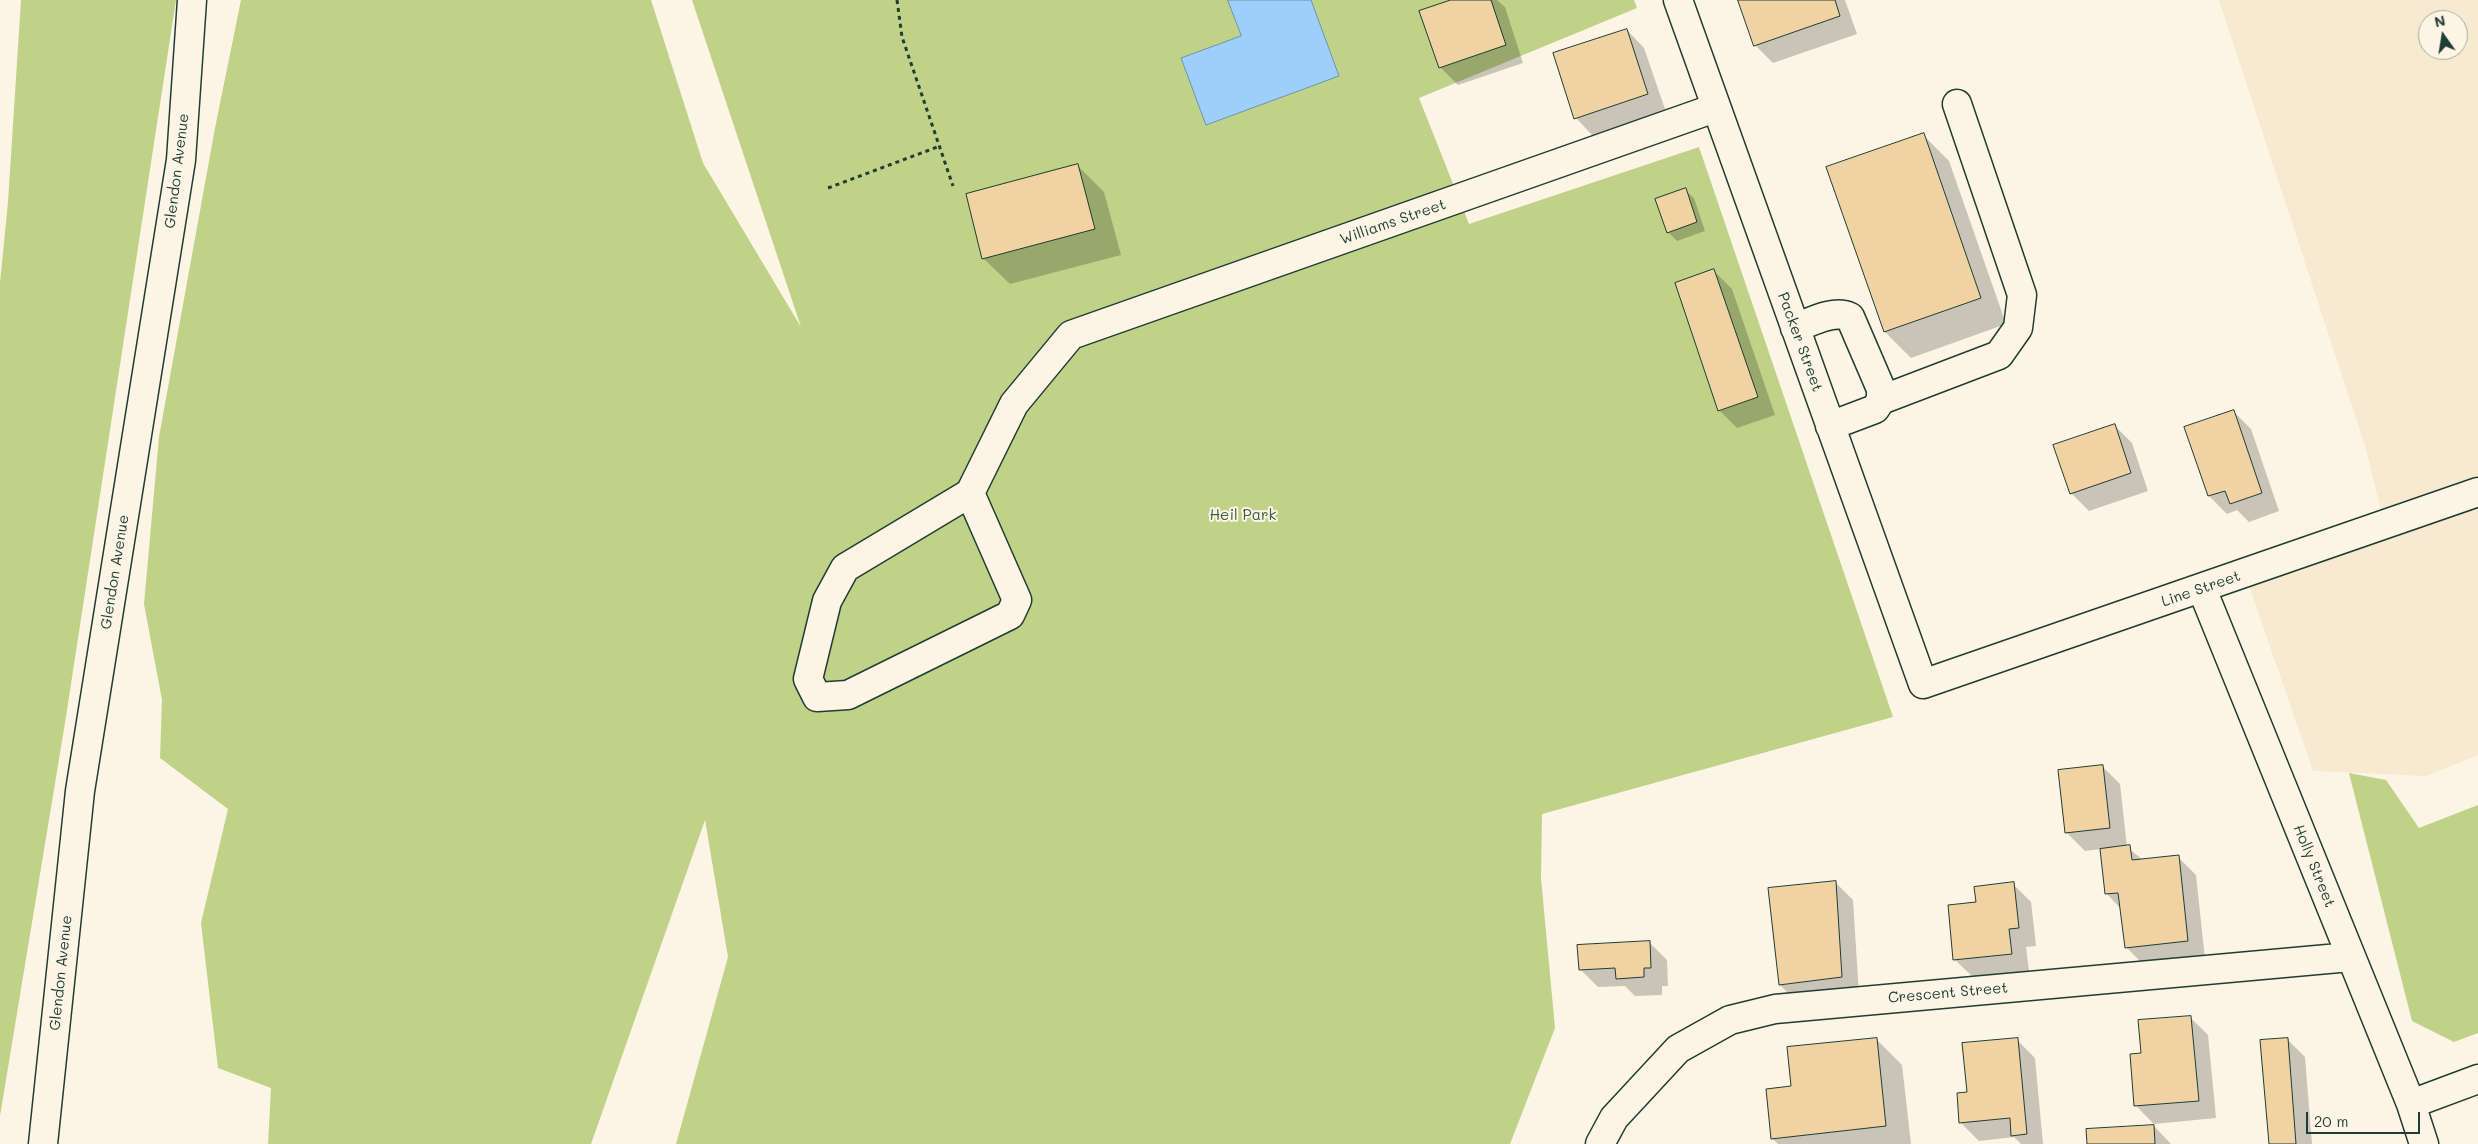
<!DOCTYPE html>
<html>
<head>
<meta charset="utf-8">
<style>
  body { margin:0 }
  #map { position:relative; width:2478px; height:1144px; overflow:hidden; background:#fcf5e5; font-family:Mali,sans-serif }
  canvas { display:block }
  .north { position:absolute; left:2418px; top:10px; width:50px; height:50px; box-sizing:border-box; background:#fcf5e5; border:1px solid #a4ab9e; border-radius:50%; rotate:347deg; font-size:14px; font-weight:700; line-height:20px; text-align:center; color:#1f3d34 }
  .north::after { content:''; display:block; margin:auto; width:18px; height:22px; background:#1f3d34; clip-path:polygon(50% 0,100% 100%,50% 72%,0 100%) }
  .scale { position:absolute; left:2306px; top:1112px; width:114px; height:22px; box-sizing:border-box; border:2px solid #1f3d34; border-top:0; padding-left:6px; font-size:15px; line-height:18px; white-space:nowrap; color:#1f3d34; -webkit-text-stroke:4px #fcf5e5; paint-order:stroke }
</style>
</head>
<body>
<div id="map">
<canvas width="2478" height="1144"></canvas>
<div class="north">N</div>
<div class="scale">20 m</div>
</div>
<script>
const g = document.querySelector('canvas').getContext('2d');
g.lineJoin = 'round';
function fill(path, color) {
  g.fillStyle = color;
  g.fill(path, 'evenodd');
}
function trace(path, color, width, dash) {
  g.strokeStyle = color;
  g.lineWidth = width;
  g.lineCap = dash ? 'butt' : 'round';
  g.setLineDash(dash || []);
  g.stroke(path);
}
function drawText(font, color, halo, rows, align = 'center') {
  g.font = font + ' Mali,sans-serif';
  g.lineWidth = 4;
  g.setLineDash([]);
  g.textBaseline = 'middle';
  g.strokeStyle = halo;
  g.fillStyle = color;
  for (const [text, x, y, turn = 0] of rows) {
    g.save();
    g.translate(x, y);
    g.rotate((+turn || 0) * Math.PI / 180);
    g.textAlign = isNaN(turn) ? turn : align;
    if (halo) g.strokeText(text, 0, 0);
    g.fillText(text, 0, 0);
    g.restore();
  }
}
fill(new Path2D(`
  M2219,0H2478V755L2427,776L2313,771L2249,586L2388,539L2366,449ZM2428,20H2458V50H2428Z`), '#f8ead1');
fill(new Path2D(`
  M21,0H176L65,723L0,1116V283L8,202Z
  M241,0H651L703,163L801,327L692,0H1634L1637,8L1419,98L1469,224L1699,147L1893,717L1542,814L1541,878L1555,1028L1510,1144H676L728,957L705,820L591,1144H268L271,1088L218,1068L201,923L228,809L160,758L162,700L144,604L159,437L215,128Z
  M2349,773L2386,780L2419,828L2478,805V1033L2454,1042L2412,1021Z`), '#bfd288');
const water = new Path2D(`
  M1228,0H1311L1339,76L1206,125L1181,58L1241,36Z`);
fill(water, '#9ecffb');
trace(water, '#6b95ab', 1);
fill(new Path2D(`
  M1450,0H1497L1505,7L1523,63L1458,85L1440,67Z
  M1739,0H1845L1857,34L1773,63L1755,45Z
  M1627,30L1644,48L1666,112L1593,136L1576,118Z
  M1923,135L1949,161L2006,324L1911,358L1885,332L1828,168Z
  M1078,166L1104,192L1121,255L1010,284L983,258Z
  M1685,190L1694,198L1705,231L1677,241L1668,232Z
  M1714,271L1732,289L1775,415L1737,428L1719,410Z
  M2233,411L2251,429L2279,511L2249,522L2237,510L2227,514L2209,496L2186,427Z
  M2114,425L2132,443L2148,491L2089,511L2071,493Z
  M2102,766L2120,784L2127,847L2143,860L2178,857L2196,875L2205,959L2144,965L2126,947L2121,909L2107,894L2101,849L2085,851L2067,833Z
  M1835,882L1853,900L1859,995L1798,1003L1780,985Z
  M2013,884L2031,902L2036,946L2026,947L2029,971L1973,977L1955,960Z
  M1649,942L1667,960L1668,986H1662V995L1635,996L1625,986L1598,987L1580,969Z
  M2190,1017L2208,1035L2216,1118L2154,1124L2136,1106L2142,1054Z
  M1876,1039L1902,1065L1911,1144H1778L1772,1138L1792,1087Z
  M2287,1039L2305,1057L2312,1144H2270Z
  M2017,1040L2035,1058L2043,1144H2021L2014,1137L1979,1141L1961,1123L1968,1093Z
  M2154,1126L2171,1144H2088Z`), '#0003');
const building = new Path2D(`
  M1451,0H1491L1506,45L1439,68L1419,11Z
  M1738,0H1835L1840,16L1754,46Z
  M1627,29L1648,94L1574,119L1553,53Z
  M1924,133L1981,298L1884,332L1826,167Z
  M1078,164L1095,229L982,259L966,194Z
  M1686,188L1697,222L1667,233L1655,199Z
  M1714,269L1758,397L1718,411L1675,283Z
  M2234,410L2262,493L2230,504L2225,491L2208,496L2184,427Z
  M2115,424L2131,473L2070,494L2053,445Z
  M2103,765L2110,828L2065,833L2058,770Z
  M2130,845L2132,860L2179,855L2188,941L2125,948L2118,893L2105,894L2100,849Z
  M1836,881L1842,977L1779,985L1768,888Z
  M2014,882L2019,928L2009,929L2012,954L1953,960L1948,905L1976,902L1974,887Z
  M1650,941L1651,968H1644V977L1616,979L1615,968L1579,970L1577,945Z
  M2191,1016L2199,1101L2134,1106L2130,1054L2141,1053L2138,1020Z
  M1877,1038L1886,1126L1771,1139L1766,1089L1791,1086L1787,1047Z
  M2018,1038L2027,1134L2011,1136L2010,1118L1959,1123L1957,1093L1967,1092L1962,1043Z
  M2288,1038L2296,1144H2269L2260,1040Z
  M2154,1125L2155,1144H2087L2086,1129Z`);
fill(building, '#f0d2a3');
trace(building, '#1f3d34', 1);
const minor = new Path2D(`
  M1678,0L1923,684L2478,492
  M1795,328C1811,322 1834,309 1850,317L1881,389V400L1875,409L1830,426
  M1881,400L1999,355L2018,328L2022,295L1957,104
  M970,493L1017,600L1010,615L848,695L817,697L808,679L827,601L845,568L970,493L1014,404L1071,335L1715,108
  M2202,589L2411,1104L2424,1144
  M2411,1104L2478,1079
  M43,1144L80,791L181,160L192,0
  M1600,1144L1614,1118L1678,1049L1730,1020L1775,1009L2350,957`);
trace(minor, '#1f3d34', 31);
trace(new Path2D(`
  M897,0L902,37L953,186
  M828,188L940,146`), '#1f3d34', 3, [4, 4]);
trace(minor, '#fcf5e5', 28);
drawText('15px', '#1f3d34', '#fcf5e5', [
  ["Glendon Avenue",177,171,-83],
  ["Williams Street",1393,222,-19],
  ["Packer Street",1800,342,70],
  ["Glendon Avenue",115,572,-81],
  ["Line Street",2201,589,-19],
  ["Holly Street",2314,866,68],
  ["Glendon Avenue",61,973,-84],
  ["Crescent Street",1948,993,-5]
]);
drawText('15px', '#3f5b45', '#fcf5e5', [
  ["Heil Park",1243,515]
]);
</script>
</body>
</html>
